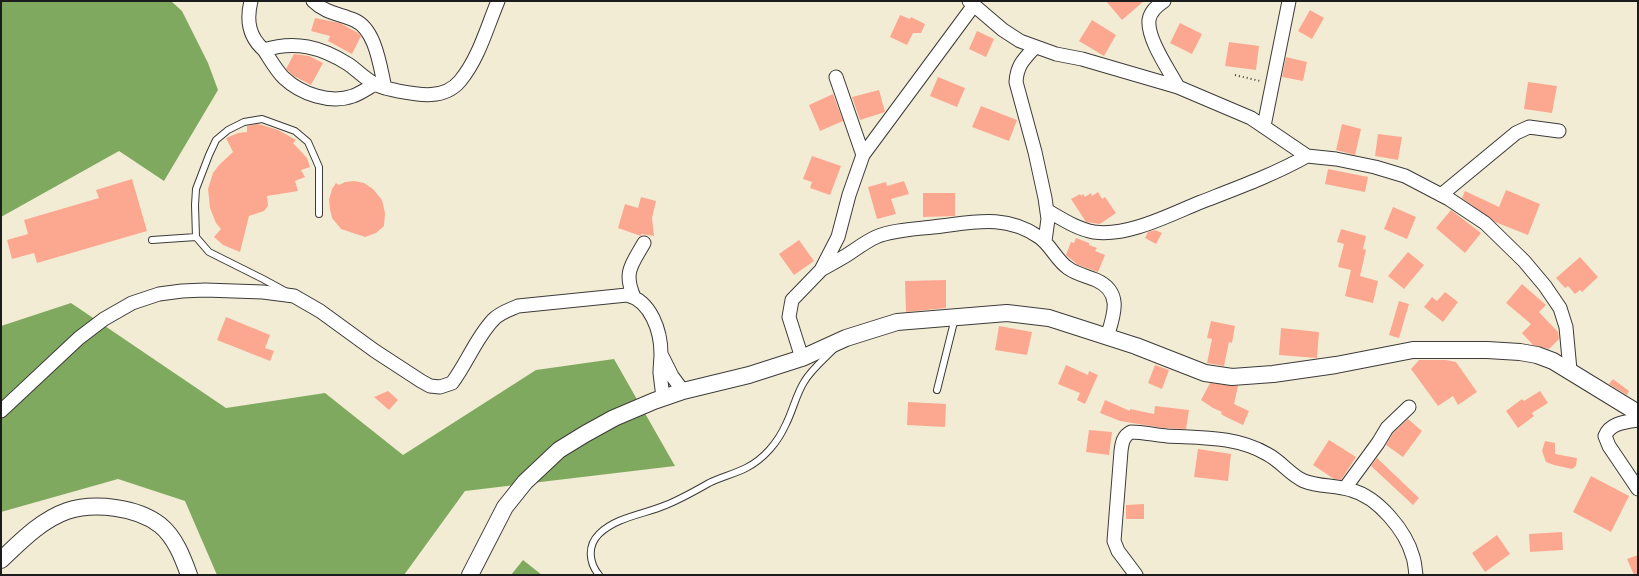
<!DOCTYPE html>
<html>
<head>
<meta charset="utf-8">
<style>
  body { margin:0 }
  #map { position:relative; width:1639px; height:576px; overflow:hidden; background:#f3ecd5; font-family:Delius,sans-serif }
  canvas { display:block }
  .frame { position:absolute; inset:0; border:2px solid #1c1c1c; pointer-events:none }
</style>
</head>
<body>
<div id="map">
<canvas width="1639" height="576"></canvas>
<div class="frame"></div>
</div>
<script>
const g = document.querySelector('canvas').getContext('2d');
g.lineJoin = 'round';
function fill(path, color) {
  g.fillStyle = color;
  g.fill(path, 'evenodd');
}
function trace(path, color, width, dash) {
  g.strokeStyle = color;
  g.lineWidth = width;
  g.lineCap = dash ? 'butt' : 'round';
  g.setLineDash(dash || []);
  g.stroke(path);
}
fill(new Path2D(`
  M1,1H171L182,11L208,63L218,90L164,181L119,151L1,217Z
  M71,303L226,408L325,393L403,455L536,370L614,359L675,466L465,491L404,575H217L185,501L118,479L1,512V326Z
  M523,560L542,575H511Z`), '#80a960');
fill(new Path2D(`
  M1106,1H1144L1122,20Z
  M1310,10L1324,18L1312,39L1298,31Z
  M900,15L910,19L911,17L925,24L921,33H913L907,45L890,37Z
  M315,18L340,23L358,33L361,36L352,54L328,41L330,36L311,31Z
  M1092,20L1116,35L1104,56L1079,41Z
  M1180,23L1202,34L1192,54L1170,43Z
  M977,31L994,39L986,57L969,49Z
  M1229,42L1259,46L1256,70L1225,66Z
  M294,54L309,56L323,63L311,85L294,76L286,69Z
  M1286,57L1307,62L1303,81L1282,77Z
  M938,77L965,88L957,107L930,96Z
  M1528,82L1557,86L1552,113L1524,109Z
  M879,90L885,112L860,120L852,97Z
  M833,94L843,121L820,131L809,105Z
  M981,106L1017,120L1009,141L972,127Z
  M257,124L262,125L278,130L296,140L293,143L307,158L310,167L301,170L305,177L295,181L298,191L267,196L268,206L264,211L249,216L240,252L223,245L214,237L221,229L216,223L210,208L208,189L213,173L219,165L233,152L226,138L238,133L247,132V126Z
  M1342,124L1361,129L1355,155L1336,150Z
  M1378,134L1402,137L1398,160L1375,156Z
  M812,156L841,166L830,195L810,188L812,182L803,179Z
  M1328,169L1368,177L1365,192L1325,184Z
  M132,179L147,231L37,263L34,253L12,259L7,240L28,234L24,220L99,198L96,190Z
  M354,181L364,183L373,189L382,200L385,213L384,226L376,233L365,237L341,229L332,218L330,209L329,200L332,189L336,183L339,185L345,182Z
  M904,181L909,194L891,199L896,214L877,219L868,187L886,182L887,186Z
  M1506,190L1540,204L1528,235L1495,222L1462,198L1465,191L1499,207Z
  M1098,192L1102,199L1105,197L1116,213L1100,224L1086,222L1071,199L1080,194L1081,196L1083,194L1085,197L1091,193L1092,196Z
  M923,193H955V216L923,217Z
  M641,197L656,201L652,218L654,236L641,234V236L618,228L625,204L638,208Z
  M1393,207L1416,217L1407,239L1384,229Z
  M1451,210L1481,233L1465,253L1436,228Z
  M1341,229L1366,236L1363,249L1366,250L1360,276L1378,281L1373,303L1345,296L1351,270L1338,267L1344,244L1337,242Z
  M1155,230L1162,233L1156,244L1145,238L1148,232Z
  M1076,238L1089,243V245L1097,248L1095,251L1105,255L1098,272L1078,265L1066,255L1071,242L1074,243Z
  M799,240L814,261L794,275L779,254Z
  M1408,252L1424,265L1404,289L1388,276Z
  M1580,257L1598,277L1582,292L1580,290L1575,294L1568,286L1565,288L1556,278Z
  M946,280V308L906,312L905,281Z
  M1522,284L1546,305L1539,312L1558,332L1559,339L1549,349L1533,345L1522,333L1531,324L1506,303Z
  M1445,292L1458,302L1443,322L1424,307L1432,297L1437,301Z
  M1399,301L1409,304L1399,338L1389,335Z
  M226,317L270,335L265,348L274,351L270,361L217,340Z
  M1211,321L1235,326L1232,343L1229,342L1224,366L1207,363L1212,339L1207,338Z
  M999,326L1032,332L1027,355L995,350Z
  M1281,328L1319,332L1317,358L1279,355Z
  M1419,360H1446L1456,362L1477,392L1458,405L1453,396L1438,406L1411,369Z
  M1066,365L1088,375L1089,371L1098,375L1085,404L1077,400L1080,393L1058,384Z
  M1155,365L1169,370L1162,389L1148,383Z
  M1613,379L1629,391L1627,395L1609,384Z
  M1210,383L1238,386L1234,404L1249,411L1243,425L1226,417L1221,414L1222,412L1213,408L1201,400Z
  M388,391L398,400L389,410L374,397Z
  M1540,391L1548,403L1532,413L1534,416L1518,428L1506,411L1522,399L1524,401Z
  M1105,400L1130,411V409L1154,414L1155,406L1189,410L1186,429L1163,428L1120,421L1100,413Z
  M908,402L946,404L945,427L907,425Z
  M1408,419L1422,431L1403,457L1386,445L1393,433Z
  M1089,430L1112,432L1109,455L1086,452Z
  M1329,440L1356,457L1341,480L1334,479L1313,465Z
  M1545,441L1555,443V454L1577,458L1576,466L1572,469L1554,465L1546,462L1542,451Z
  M1198,449L1231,454L1228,481L1194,477Z
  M1377,458L1419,498L1413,505L1371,466Z
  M1591,476L1629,496L1611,532L1573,512Z
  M1144,504V519H1126V505Z
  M1562,532L1563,550L1530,552L1529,534Z
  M1497,535L1510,554L1485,572L1472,553Z
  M1638,555V575H1634L1627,559Z`), '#fca890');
const service = new Path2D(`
  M152,240L196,237
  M285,291L263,279L209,252L196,237L195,205L196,189L209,155L216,140L228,130L244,122L262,119L295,131L308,142L319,167V214
  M937,390L955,318
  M599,575C589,563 587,546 599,534C616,517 645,514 666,505C681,499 695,491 709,483C721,477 734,474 746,468C764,459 778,442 786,424C793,410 796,395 804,382C811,370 823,360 833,350`);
const minor = new Path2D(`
  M251,1C246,21 249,37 264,50C295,40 321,47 348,64C357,70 365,79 375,84C382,88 390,89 398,91C419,95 444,100 460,81C479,58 487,27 498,1
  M313,1C325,13 340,14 354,20C376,29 380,67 385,88
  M969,1L1003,30L1020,41L1056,54L1082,59L1178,87L1251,118L1307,156L1336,159L1375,167L1405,176L1449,199L1485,223L1524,261L1545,286L1560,308L1566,327L1570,370
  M1164,1C1158,5 1150,12 1149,20C1147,39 1169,70 1178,87
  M1035,47C1024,59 1017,65 1016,82L1035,152L1045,198L1048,219L1045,241
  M264,50C270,59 276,70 284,78C301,94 330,104 353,96C361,93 368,88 375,84
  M836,77L863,155
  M1264,126L1289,1
  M1441,195L1516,133L1529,127L1559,131
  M1048,211C1062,219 1077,229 1094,232C1128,237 1171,214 1201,202C1237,188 1273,175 1307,156
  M821,270C831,264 841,259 850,253C859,247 867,241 876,237C892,230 916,229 933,227C971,223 1004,213 1039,237C1051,245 1056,260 1068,268C1076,274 1087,276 1096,280C1123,292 1114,315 1107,337
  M634,297C623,272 632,264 644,243
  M662,356L672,376L683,391
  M802,358L789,317L792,300L821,270L838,237L849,195L863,155L974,5
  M1,411L79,338L104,319L132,303L159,294L182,291L205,290L263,292L294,296L320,311L375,351L421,381L430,386L440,387L452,383C467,363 476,338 493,320C499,313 509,310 518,306L627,295C651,301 661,331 661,354C661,360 660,366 660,373C661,381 662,389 663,398
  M1638,420C1625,422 1610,423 1605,436L1609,446L1638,489
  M1345,488L1378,443L1387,428L1409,407
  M1136,575L1118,551L1114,541L1121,451C1122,443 1123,436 1131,432C1143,432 1155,435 1167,436C1201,438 1236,436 1267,454C1281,461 1290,475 1304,481C1319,487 1336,485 1351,490C1378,497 1406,531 1413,557C1415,563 1415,569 1416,575`);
const tertiary = new Path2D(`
  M1,560C20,542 41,520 67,511C94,502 137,507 160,525C175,537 183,558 189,575
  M470,575L505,507L525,482L559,450L585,434L614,418L654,401L683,391L749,375L802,358L846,338L897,322L1007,313L1049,318L1136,346L1205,373L1232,377L1273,374L1336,365L1413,350H1487L1520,352L1537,355L1553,361L1638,413`);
trace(service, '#3c3b38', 8);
trace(minor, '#3c3b38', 15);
trace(tertiary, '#3c3b38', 18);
trace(new Path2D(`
  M1235,75L1260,81`), '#3c3b38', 2, [1, 3]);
trace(service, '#fff', 6);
trace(minor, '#fff', 13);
trace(tertiary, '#fff', 16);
</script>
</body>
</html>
